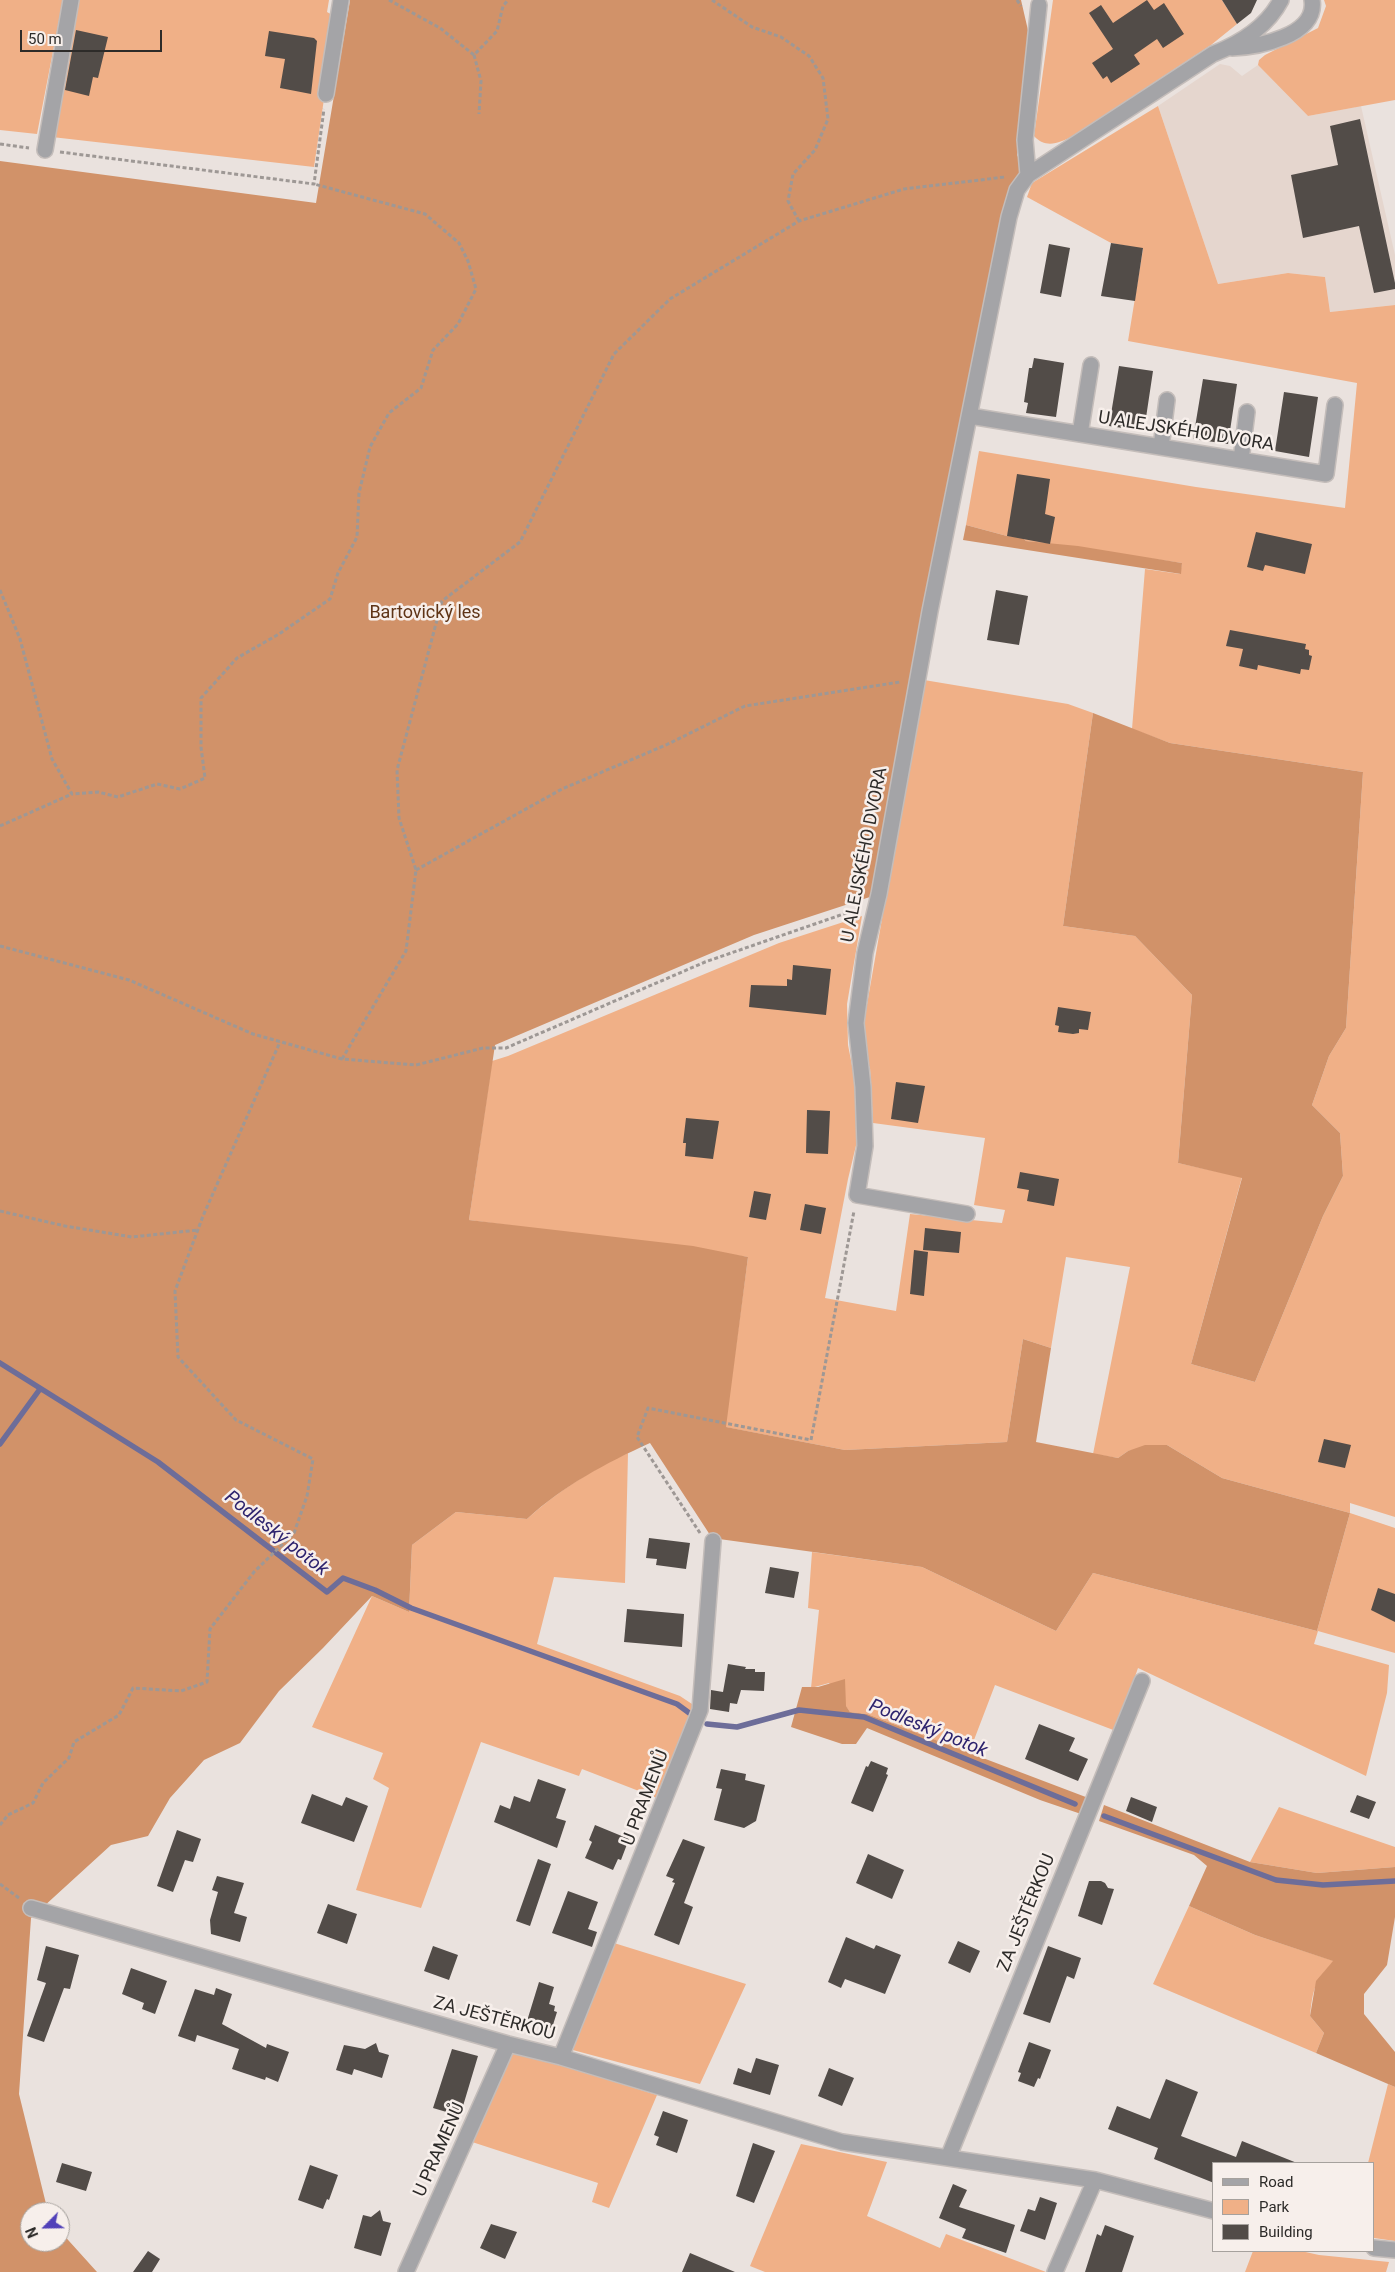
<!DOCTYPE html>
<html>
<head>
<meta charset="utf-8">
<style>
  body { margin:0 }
  #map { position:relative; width:1395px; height:2272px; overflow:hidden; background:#eae2de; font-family:Roboto,sans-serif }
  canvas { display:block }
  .legend { position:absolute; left:1212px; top:2162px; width:162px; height:90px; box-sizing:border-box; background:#f7efeb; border:1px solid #a6a19d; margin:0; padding:6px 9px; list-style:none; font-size:15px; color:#2d2b29 }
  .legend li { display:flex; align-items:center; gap:10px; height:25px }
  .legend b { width:25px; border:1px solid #a6a19d }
  .north { position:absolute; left:20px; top:2202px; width:50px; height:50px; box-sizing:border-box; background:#f7efeb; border:1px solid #a6a19d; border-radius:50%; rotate:247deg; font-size:14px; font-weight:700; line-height:20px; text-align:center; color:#2d2b29 }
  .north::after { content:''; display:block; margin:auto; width:18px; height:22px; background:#5241b9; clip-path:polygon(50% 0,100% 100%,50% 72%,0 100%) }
  .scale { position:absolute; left:20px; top:30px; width:142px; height:22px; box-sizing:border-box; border:2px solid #2d2b29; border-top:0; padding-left:6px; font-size:15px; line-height:18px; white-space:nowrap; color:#2d2b29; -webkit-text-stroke:4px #f7efeb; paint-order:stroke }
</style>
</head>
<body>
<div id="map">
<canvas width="1395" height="2272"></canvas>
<ul class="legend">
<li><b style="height:6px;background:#a4a4a7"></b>Road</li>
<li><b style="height:14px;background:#f0b087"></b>Park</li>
<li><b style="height:14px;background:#524c48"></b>Building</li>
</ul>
<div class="north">N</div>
<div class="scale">50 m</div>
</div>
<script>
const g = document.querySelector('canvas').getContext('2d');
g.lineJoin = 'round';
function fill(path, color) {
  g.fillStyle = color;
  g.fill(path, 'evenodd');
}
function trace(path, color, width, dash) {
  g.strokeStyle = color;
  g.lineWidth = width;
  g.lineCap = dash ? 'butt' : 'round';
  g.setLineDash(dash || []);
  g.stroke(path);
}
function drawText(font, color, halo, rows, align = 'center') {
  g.font = font + ' Roboto,sans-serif';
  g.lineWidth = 5;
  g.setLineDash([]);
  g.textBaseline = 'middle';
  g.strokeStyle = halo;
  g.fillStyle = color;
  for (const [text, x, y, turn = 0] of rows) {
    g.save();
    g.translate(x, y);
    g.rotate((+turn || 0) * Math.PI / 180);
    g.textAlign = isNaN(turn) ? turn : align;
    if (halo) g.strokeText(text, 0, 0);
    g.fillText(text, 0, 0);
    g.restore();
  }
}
fill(new Path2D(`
  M1220,64L1230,66L1242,76L1258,65L1308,116L1361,106L1395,255V305L1330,312L1325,277L1288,273L1218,284L1158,106Z`), '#e5d6ce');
fill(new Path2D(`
  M0,0H63L37,134L0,130Z
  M77,0H329L327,12L336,17L314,167L52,137Z
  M1053,0H1222L1237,24L1211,45L1073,136C1059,143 1046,149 1034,136Z
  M1324,0H1395V100L1308,116L1258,65L1259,60L1265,55L1318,28L1326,6Z
  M1158,106L1218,284L1288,273L1325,277L1330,312L1395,305V1517L1350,1503V1513L1395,1528V1653L1318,1631L1314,1644L1389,1665L1387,1693L1366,1776L1138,1668L1116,1731L995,1685L969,1753L867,1714L850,1712L829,1683L811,1688L819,1610L808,1608L812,1552L922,1567L1056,1631L1093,1573L1317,1631L1350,1513L1222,1478L1167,1445L1128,1451L1118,1458L1093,1454L1130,1267L1066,1257L1051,1348L1023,1339L1007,1442L845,1450L725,1427L748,1257L469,1220L492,1061L508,1056L779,943L862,916L847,1004L848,1045L857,1091L859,1133L848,1179L825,1298L896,1311L910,1214L1002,1223L1005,1210L974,1205L985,1138L873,1123L870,1068L864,1055L862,1033L886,896L918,679L1068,704L1093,713L1063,926L1135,936L1192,995L1178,1163L1242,1177L1191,1364L1255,1382L1323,1216L1343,1176L1340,1133L1312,1105L1329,1056L1346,1028L1363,772L1170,743L1132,729L1145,569L1180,574L1182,563L1026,541L1022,537L1007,536L966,525L979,451L1196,487L1345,508L1357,383L1128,341L1143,249L1111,243L1027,197L1032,183Z
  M628,1453L625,1583L554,1577L537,1644L680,1696L695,1706L657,1798L582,1769L579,1776L481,1742L421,1908L356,1890L389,1788L373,1779L383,1753L312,1727L372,1596L409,1612L412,1545L456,1512L527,1519C557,1492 592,1469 628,1453Z
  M1279,1807L1395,1847V1867L1317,1873L1250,1862Z
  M1189,1906L1255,1935L1334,1961C1315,1982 1313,1987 1310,2016L1324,2033L1316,2053L1153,1984Z
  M614,1943L746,1984L700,2084L569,2049Z
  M509,2049L657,2095L609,2208L592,2202L598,2183L469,2141Z
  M1388,2084L1395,2087V2241L1374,2238V2163H1368Z
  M801,2144L887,2162L867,2216L940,2248L946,2234L1046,2272H765L750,2266Z
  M1253,2251H1301L1319,2255L1389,2262L1386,2272H1245Z`), '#f0b087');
fill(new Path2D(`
  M350,0H1021L1030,39L1017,155L1028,175L1017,190L879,894L754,935L495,1045L469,1220L693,1246L748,1257L726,1427L845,1450L1007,1442L1023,1339L1051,1348L1036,1442L1118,1458L1128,1451L1145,1445H1167L1222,1478L1350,1513L1317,1631L1093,1573L1056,1631L922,1567L712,1538L650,1443C606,1463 563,1486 527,1519L456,1512L412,1545L409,1612L372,1596L323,1648L279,1691L240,1743L204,1760L170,1798L148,1836L111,1845L31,1918L19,2094L48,2212H30V2242H60V2231L97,2272H0V161L316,203Z
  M966,525L1007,536L1022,537L1026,541L1078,546L1182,563L1181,574L963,540Z
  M1093,713L1170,743L1363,772L1346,1028L1329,1056L1312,1105L1340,1133L1343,1176L1323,1216L1255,1382L1191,1364L1242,1178L1178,1163L1192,995L1135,936L1063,926Z
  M845,1679L846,1706L850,1712L867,1714L1091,1799L1084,1815L1040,1800L867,1728L856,1744H842L791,1727L802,1687H818Z
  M1104,1805L1250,1862L1317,1873L1395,1867V1917L1387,1965L1364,1994V2014L1395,2052V2087L1316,2053L1324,2033L1310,2016L1316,1981L1333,1961L1255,1935L1189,1906L1207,1866L1194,1855L1099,1821Z`), '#d19269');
trace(new Path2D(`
  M0,1363L158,1462L327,1592L343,1578L375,1590L411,1608L677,1704L692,1715
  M0,1444L40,1389
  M707,1724L737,1727L799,1710L864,1717L1075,1804
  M1104,1816L1276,1880L1323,1885L1395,1881`), '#6d6d99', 5.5);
fill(new Path2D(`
  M1147,0L1154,10L1164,3L1184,34L1163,48L1157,39L1134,55L1140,64L1111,83L1107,76L1103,79L1092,63L1113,49L1089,13L1101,5L1113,23Z
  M1222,0H1257L1251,13L1237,24Z
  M76,30L108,37L98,78L93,77L89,96L65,90Z
  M269,31L314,38L317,41L311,94L280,88L285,59L265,56Z
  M1360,119L1395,283V289L1374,293L1359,226L1303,238L1291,175L1338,165L1330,126Z
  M1111,243L1143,248L1135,301L1101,296Z
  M1049,244L1070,248L1061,297L1040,293Z
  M1034,358L1064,363L1056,417L1026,413L1028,403L1024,402L1029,368H1032Z
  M1119,366L1153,371L1144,431L1109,426Z
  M1203,379L1237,384L1228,444L1193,439Z
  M1284,392L1318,397L1309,457L1275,451Z
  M1017,474L1050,479L1045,514L1055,517L1050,544L1007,536Z
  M1256,532L1312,544L1305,574L1265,565L1263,571L1247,567Z
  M996,590L1028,596L1019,645L987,640Z
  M1230,630L1306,644L1305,649L1309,650V655L1312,656L1309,670L1301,669L1300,674L1258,665L1257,670L1239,666L1243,649L1226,646Z
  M793,965L831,969L826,1015L749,1007L751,985L787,986V979L792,980Z
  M1058,1007L1091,1012L1088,1030L1079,1029V1033L1073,1034L1058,1032L1059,1026L1055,1025Z
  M896,1082L925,1086L918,1123L891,1119Z
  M807,1110L830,1111L828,1154L806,1153Z
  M686,1118L719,1121L713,1159L685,1156L686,1143H683Z
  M1020,1172L1059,1179L1054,1206L1027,1201L1029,1190L1017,1188Z
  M754,1191L771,1194L766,1220L749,1217Z
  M805,1204L826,1208L821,1234L800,1230Z
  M925,1228L961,1232L959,1253L923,1250Z
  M914,1250L928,1252L924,1296L910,1294Z
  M1324,1439L1351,1445L1345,1468L1318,1462Z
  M649,1538L690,1543L686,1569L656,1565L657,1559L646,1558Z
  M770,1567L799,1572L794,1598L765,1593Z
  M1378,1588L1395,1594V1622L1371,1610Z
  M627,1609L684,1614L682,1647L624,1642Z
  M728,1664L746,1667L745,1669H755V1672H765L764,1691L741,1690L737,1704L730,1703L729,1712L710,1709L711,1690L723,1692Z
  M1039,1724L1075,1738L1069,1751L1088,1759L1078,1781L1025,1759Z
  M871,1761L888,1768L886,1774L888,1775L873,1812L851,1803L866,1766L868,1767Z
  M721,1769L746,1774L745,1780L765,1785L756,1821L744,1828L714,1820L722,1789L716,1788Z
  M538,1779L566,1789L556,1818L566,1821L557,1848L494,1822L500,1805L510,1809L514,1796L530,1802Z
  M312,1794L342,1806L346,1797L368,1806L354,1842L301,1823Z
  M1357,1795L1376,1802L1369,1819L1350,1812Z
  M1131,1797L1157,1807L1152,1822L1126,1811Z
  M595,1825L629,1839L621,1860L618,1859L613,1870L585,1858L592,1842L589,1840Z
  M177,1830L201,1839L193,1862L185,1860L173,1892L157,1886Z
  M683,1839L705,1847L684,1903L693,1907L679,1945L654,1935L675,1883L672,1882L674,1879L666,1876Z
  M868,1854L904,1870L892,1899L856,1883Z
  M538,1859L551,1864L530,1926L516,1921Z
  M217,1876L244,1883L234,1913L247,1917L240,1942L211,1934L210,1920L218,1892L212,1890Z
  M1089,1881H1101L1105,1883L1108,1888L1114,1889L1102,1925L1078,1916Z
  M568,1891L598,1902L588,1929L597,1932L592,1947L552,1933Z
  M328,1904L357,1914L347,1944L317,1933Z
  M846,1937L874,1949L876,1945L901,1955L885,1994L845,1979L841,1988L828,1982Z
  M958,1941L980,1951L970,1973L948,1963Z
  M46,1946L79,1955L70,1989L64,1988L44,2042L27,2036L46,1983L37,1980Z
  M433,1946L458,1955L449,1980L424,1971Z
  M1048,1946L1081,1958L1074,1979L1067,1976L1050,2023L1023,2014Z
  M131,1968L167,1981L155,2014L142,2009L144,2003L122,1994Z
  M539,1982L554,1987L549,2004L555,2006L554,2011L557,2012L552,2028L527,2021Z
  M216,1988L232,1994L222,2024L266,2048L267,2044L289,2052L278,2082L266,2077L265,2080L232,2069L239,2049L197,2035L195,2042L178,2036L195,1989L214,1995Z
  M1029,2042L1051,2050L1040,2079L1038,2078L1034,2087L1018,2081L1021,2073L1018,2072Z
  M376,2043L379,2052L389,2055L382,2078L354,2069L352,2075L336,2070L344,2045L365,2049Z
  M452,2049L478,2056L460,2116L433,2108Z
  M756,2058L779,2065L770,2095L733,2084L738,2068L751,2073Z
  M829,2068L854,2078L842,2106L818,2096Z
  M1166,2079L1198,2092L1181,2136L1236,2157L1242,2141L1297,2163H1214V2183L1154,2159L1158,2148L1108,2129L1117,2106L1150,2119Z
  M663,2111L688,2120L677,2153L656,2145L659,2137L654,2135Z
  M753,2143L775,2151L754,2203L736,2196Z
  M62,2163L92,2172L86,2191L56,2182Z
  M310,2165L338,2175L329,2200L327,2199L323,2209L298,2200Z
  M953,2184L967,2190L959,2207L1015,2225L1006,2253L962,2238L966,2229L939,2218Z
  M1040,2197L1057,2203L1045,2240L1020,2231L1028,2209L1035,2211Z
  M380,2210L383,2221L391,2223L381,2256L354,2248L363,2215L371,2217Z
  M491,2224L517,2232L505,2259L480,2248Z
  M1105,2225L1134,2236L1122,2272H1085L1097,2234L1101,2236Z
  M148,2251L160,2259L152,2272H133Z
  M690,2253L735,2272H682Z`), '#524c48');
const minor = new Path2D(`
  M1232,48C1257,47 1318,36 1312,0
  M326,94L341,0
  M45,150L71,0
  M1028,175L1025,140L1039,5
  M970,416L1326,474L1335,405
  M1080,434L1091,365
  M1161,447L1167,400
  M1241,460L1247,412
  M967,1214L857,1195L865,1146L863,1087L856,1023L865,953L879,894L930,611L1009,217L1017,190L1028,175L1213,54C1241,43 1267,27 1281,0
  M31,1908L508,2044L561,2057L842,2142L1095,2180L1214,2211
  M561,2057L700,1710L713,1541
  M948,2158L1142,1681
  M1374,2248L1395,2250
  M406,2272L508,2044
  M1055,2272L1095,2180`);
trace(minor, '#c4bdba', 18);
trace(new Path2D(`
  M389,0L440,28L474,55L497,31L503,6L508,0
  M712,0L752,27L781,37L809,56L823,78L828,119L815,150L793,174L788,201L799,221
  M1017,0L1021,6
  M474,55L481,81L479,114
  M0,144L29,148
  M60,152L314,184L324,109
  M0,590L20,639L52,759L72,794L98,792L118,797L157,784L180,789L205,778L201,747V698L237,658L279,634L330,599L338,573L357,537L359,493L370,447L389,413L421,388L433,350L458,324L476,289L468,261L459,243L425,214L314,184
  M0,826L72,794
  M416,870L562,789L666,745L745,706L900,682
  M0,946L129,980L253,1034L342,1059L416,1065L483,1048H506L705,962L858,909
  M342,1059L406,951L416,870L399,818L397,770L442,601L520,542L614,354L670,299L799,221L904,189L1005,177
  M0,1211L65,1226L132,1237L198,1230
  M700,1533L637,1437L648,1408L811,1440L854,1211
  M0,1825L8,1815L33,1803L43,1783L69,1758L74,1742L119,1715L133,1688L181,1691L207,1682L210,1629L254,1572L294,1533L307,1496L313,1459L236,1420L178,1357L175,1291L203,1216L280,1042
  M0,1884L19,1898`), '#9e9895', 3, [4, 2.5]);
trace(minor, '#a4a4a7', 15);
drawText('18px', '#2d2b29', '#f7efeb', [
  ["U ALEJSKÉHO DVORA",1186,432,9],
  ["U ALEJSKÉHO DVORA",865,855,-79],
  ["U PRAMENŮ",646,1798,-69],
  ["ZA JEŠTĚRKOU",1027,1913,-68],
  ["ZA JEŠTĚRKOU",494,2019,15],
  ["U PRAMENŮ",440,2150,-66]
]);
drawText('18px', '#5f3416', '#f7efeb', [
  ["Bartovický les",425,613]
]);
drawText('italic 19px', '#2d236e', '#f7efeb', [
  ["Podleský potok",276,1534,38],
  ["Podleský potok",928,1729,22]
]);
</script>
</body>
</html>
